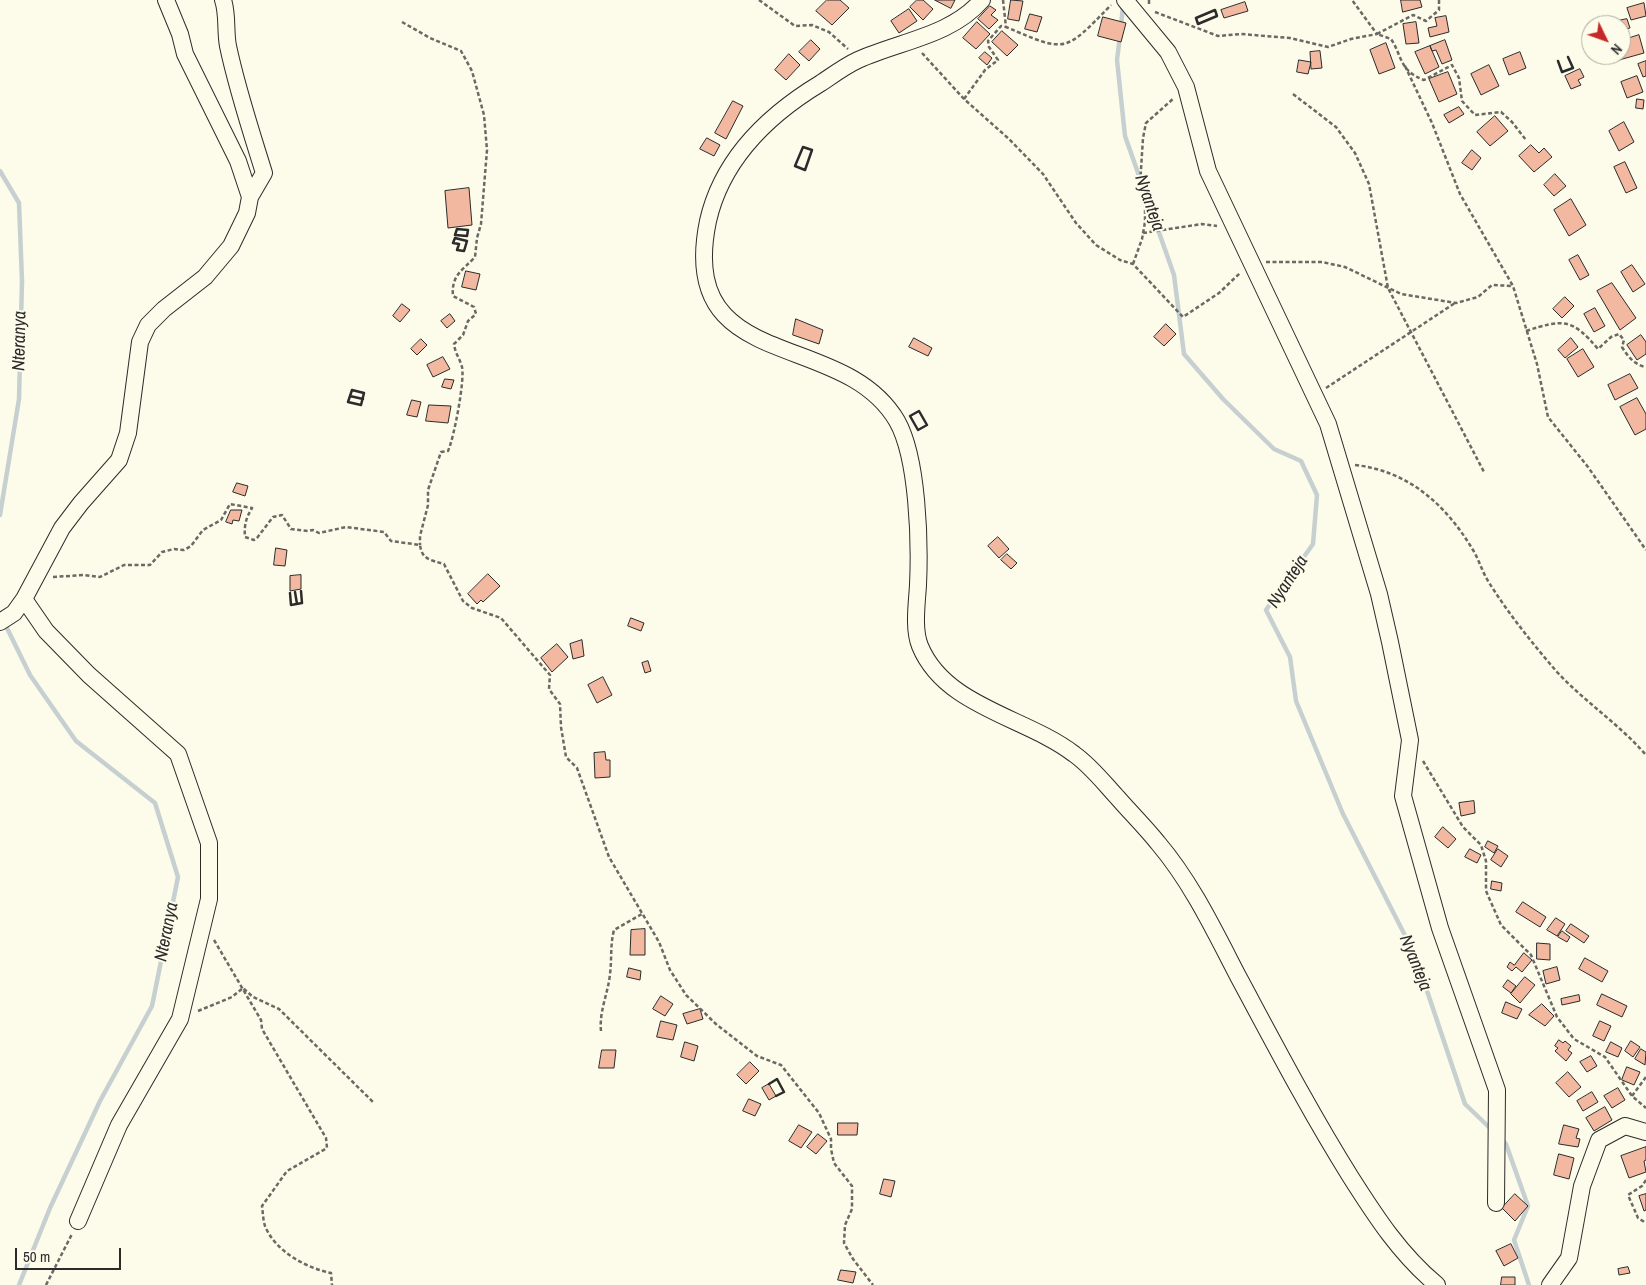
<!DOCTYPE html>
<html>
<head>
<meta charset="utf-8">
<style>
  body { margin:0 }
  #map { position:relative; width:1646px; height:1285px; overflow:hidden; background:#fdfbea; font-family:"Archivo Narrow",sans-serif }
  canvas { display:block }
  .north { position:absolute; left:1581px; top:15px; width:50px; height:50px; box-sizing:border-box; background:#fdfbea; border:1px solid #a9a89e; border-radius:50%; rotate:132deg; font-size:14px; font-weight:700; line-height:20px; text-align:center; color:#2b2b2b }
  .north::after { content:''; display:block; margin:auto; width:18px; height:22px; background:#c62828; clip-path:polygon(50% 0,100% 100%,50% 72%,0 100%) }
  .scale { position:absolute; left:15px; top:1248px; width:106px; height:22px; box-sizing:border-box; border:2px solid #2b2b2b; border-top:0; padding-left:6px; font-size:15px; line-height:18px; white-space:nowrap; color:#2b2b2b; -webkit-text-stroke:4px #fdfbea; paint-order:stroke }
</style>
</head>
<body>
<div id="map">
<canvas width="1646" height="1285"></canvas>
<div class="north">N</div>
<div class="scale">50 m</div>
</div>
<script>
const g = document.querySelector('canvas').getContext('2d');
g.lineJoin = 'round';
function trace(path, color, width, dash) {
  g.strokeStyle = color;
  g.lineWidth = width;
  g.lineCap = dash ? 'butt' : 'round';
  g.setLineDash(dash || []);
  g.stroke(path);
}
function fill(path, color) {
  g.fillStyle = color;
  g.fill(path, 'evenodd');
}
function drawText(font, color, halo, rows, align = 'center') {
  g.font = font + ' "Archivo Narrow",sans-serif';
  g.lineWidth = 4;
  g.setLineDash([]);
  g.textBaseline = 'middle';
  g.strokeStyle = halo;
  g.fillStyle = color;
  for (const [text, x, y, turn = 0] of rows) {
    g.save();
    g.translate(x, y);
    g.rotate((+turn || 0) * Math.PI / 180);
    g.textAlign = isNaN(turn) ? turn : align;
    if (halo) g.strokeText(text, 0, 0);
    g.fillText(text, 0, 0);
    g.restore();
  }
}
trace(new Path2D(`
  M1121,26L1123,6
  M1120,36L1117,60L1125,136L1174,275L1184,354L1223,399L1274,449L1301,461L1317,495L1313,544L1266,610L1290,657L1296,701L1343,814L1415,955L1465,1104L1493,1131
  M0,171L19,203L22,281L19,399L0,515
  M5,624L30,675L76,741L155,803L178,877L152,1006L100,1101L50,1208L19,1285
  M1500,1138L1506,1144L1528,1206L1514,1240L1529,1285`), '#c7d0d0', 4.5);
const building = new Path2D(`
  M827,0H840L849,8L832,25L816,11Z
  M917,0H923L933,9L923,20L910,7Z
  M935,0H955L951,8Z
  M1011,0L1023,1L1019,21L1008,19Z
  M1401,0H1420L1422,7L1403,12Z
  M1245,2L1248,11L1224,18L1221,10Z
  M1644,3L1646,16L1631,20L1627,8Z
  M990,6L996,10L991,15L998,20L989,29L978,19Z
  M909,9L917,21L899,33L891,21Z
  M1030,14L1042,17L1037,32L1025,29Z
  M1446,16L1449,32L1430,37L1428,28L1437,26L1435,18Z
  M1103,17L1126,23L1121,42L1098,36Z
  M1627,19L1630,28L1621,30V25H1614L1613,22Z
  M977,22L990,34L976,49L963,38Z
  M1416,22L1419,43L1406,44L1403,24Z
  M1002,31L1018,45L1007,56L992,42Z
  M1639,35L1644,53L1619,60L1618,55H1621V41Z
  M811,40L820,49L809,61L799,52Z
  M1445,40L1452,60L1442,64L1436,50L1432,51L1430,46Z
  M1386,43L1395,68L1379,74L1370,50Z
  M1430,46L1439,67L1425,74L1415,52Z
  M1320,51L1322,68L1311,69L1310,52Z
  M985,52L992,58L987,65L979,58Z
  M1520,52L1526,68L1509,75L1503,59Z
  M789,54L800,65L786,80L775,70Z
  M1299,60L1311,62L1308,74L1297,72Z
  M1646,61V76L1643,77L1638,64Z
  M1489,65L1499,86L1481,95L1471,74Z
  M1580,69L1584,77L1578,80L1581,85L1571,89L1565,76Z
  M1448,72L1457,94L1439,102L1429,79Z
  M1637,76L1643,92L1627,98L1621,82Z
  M1637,99L1644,100L1643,109L1636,108Z
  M733,101L743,106L726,139L715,133Z
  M1459,107L1464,114L1449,123L1444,115Z
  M1495,116L1508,131L1490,146L1477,132Z
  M1624,122L1634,142L1619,151L1609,131Z
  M707,138L720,145L714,156L700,149Z
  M1531,145L1539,153L1544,148L1552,157L1534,172L1519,156Z
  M1472,150L1481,158L1472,170L1462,163Z
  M1625,162L1637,188L1626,193L1614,167Z
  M1555,174L1566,186L1554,196L1544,185Z
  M469,188L472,225L448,228L445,191Z
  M1571,199L1586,225L1569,236L1554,210Z
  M1578,255L1589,275L1580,280L1569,260Z
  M1632,265L1645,284L1633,292L1621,272Z
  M466,271L480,274L476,290L462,287Z
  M1612,283L1636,318L1620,330L1597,291Z
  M1565,297L1574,306L1562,318L1553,309Z
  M402,304L410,310L400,322L393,316Z
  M1595,308L1605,326L1594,332L1584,314Z
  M450,314L455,321L447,328L441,321Z
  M796,319L823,330L819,344L793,335Z
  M1166,324L1176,334L1164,346L1154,337Z
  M1641,335L1646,342V354L1637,360L1627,345Z
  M914,338L932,348L928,356L909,347Z
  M1571,338L1578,347L1565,358L1558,350Z
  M421,339L427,345L417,355L411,349Z
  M1583,349L1594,367L1578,377L1567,359Z
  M443,357L450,369L433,377L427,365Z
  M1630,374L1638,388L1615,400L1608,385Z
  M445,379L454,380L451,389L442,387Z
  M1637,398L1646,414V429L1635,435L1620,407Z
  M412,400L421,402L417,417L407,415Z
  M429,405L451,406L448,423L426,421Z
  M237,483L248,486L245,496L233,492Z
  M231,510H242L239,521L233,520L232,524L226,522Z
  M998,537L1009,549L999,558L988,546Z
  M276,548L287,550L285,566L274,565Z
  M1007,554L1017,563L1011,569L1001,560Z
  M488,574L500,586L483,602L481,600L477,604L468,594Z
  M301,575V589L290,591V576Z
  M631,618L644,623L641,631L628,626Z
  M582,640L584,656L573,659L570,644Z
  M557,644L568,657L552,672L541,658Z
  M648,661L651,671L645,673L642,663Z
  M603,677L612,695L597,703L588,685Z
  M605,752L606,760H610V777L595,778L594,753Z
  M1474,801L1475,813L1461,816L1459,803Z
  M1443,827L1456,839L1448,848L1435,837Z
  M1488,841L1498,846L1494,853L1485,847Z
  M1470,849L1481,855L1477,863L1465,857Z
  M1498,849L1508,856L1501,867L1491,860Z
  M1492,881L1502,883L1501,891L1491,889Z
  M1523,902L1546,917L1540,927L1516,912Z
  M1556,918L1565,924L1557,936L1547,930Z
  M1571,924L1589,936L1584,943L1566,931Z
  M645,929V955H630L631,930Z
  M1562,931L1570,937L1567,942L1558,937Z
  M1537,943L1550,944V960L1537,959Z
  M1524,953L1532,960L1522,972L1516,967L1512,971L1507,967L1510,962L1514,965Z
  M1585,958L1608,971L1602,982L1579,969Z
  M1557,967L1560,980L1546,984L1543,971Z
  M629,968L641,971L640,980L627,977Z
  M1525,977L1535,985L1520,1003L1511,994Z
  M1508,980L1516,986L1511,993L1503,987Z
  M1602,994L1627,1006L1622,1017L1597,1005Z
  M1579,995L1580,1001L1562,1005L1561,999Z
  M661,996L673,1004L665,1016L653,1009Z
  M1506,1002L1522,1009L1517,1019L1502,1013Z
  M1542,1004L1554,1016L1545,1026L1529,1015Z
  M700,1009L703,1019L687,1024L683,1014Z
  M661,1021L677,1025L673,1040L657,1037Z
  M1600,1021L1611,1026L1604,1041L1593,1036Z
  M1559,1040L1563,1043L1565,1041L1571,1046L1568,1050L1572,1053L1566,1061L1555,1051L1558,1048L1555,1046Z
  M1631,1041L1640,1047L1633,1057L1625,1051Z
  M685,1042L698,1046L694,1061L681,1057Z
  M1611,1042L1622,1048L1618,1057L1606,1052Z
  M1641,1049L1646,1052L1645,1065L1635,1059Z
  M602,1050H616L614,1068H599Z
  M1591,1056L1597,1066L1587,1072L1580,1062Z
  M750,1062L759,1071L746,1084L737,1075Z
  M1627,1067L1640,1072L1634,1085L1622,1080Z
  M1568,1072L1581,1087L1569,1097L1556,1083Z
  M769,1084L776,1096L769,1100L762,1088Z
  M1618,1088L1625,1100L1612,1108L1604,1096Z
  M1592,1092L1598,1102L1583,1111L1577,1101Z
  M749,1099L761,1104L755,1116L743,1111Z
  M1605,1107L1612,1120L1594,1131L1586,1118Z
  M838,1123H858L857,1135H838Z
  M799,1125L812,1132L801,1148L789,1141Z
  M1564,1125L1579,1129L1576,1138L1580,1139L1578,1147L1559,1144Z
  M818,1134L827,1141L816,1154L807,1147Z
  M1646,1147V1160L1644,1161L1646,1172L1629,1178L1621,1156Z
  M1559,1154L1574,1158L1569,1179L1554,1175Z
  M884,1179L895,1181L891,1197L880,1194Z
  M1515,1194L1528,1206L1515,1221L1502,1208Z
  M1646,1194V1210L1644,1211L1639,1196Z
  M1511,1244L1518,1258L1504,1266L1496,1251Z
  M1628,1267L1630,1273L1619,1275L1618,1269Z
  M841,1270L856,1272L853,1283L838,1280Z
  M1502,1277H1515V1285H1501Z`);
fill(building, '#f2b8a0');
trace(building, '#2b2b2b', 1);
const minor = new Path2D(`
  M223,0C228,15 225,30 228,46C237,89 251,131 264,173L250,197
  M982,0C951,36 900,41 858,60C845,66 833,75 821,83C768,115 722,159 708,221C676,376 842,327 897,421C918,458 920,542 918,585C917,603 913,629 920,646C945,707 1026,717 1074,754C1091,766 1104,783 1117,797C1131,813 1145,827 1158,843C1192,883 1215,932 1239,978C1275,1045 1310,1112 1350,1176C1376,1217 1400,1254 1437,1285
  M1125,0L1168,52L1186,87L1208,171L1328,424L1379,594L1390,642L1410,740L1403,796L1440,928L1497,1090L1496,1203
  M24,599L46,631L89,675L178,754L209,843V899L180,1019L119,1125L78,1221
  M0,622L14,613L24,599L62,528L81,503L119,460L128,433L140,342L148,325L164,309L205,277L231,246L247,213L250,197L238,161L185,54L180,34L166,0
  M1550,1285L1569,1258L1582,1186L1599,1140L1625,1126L1646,1132`);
trace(minor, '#2b2b2b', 18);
trace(new Path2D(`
  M759,0L795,26L812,25L829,32L848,49
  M1003,0L1006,27C1067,53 1064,53 1111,5
  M1149,0V6
  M1439,0V10L1426,21L1413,15L1377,34L1391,39C1402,55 1399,71 1424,80L1452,65L1459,78L1462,101L1475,115L1501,112L1512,122L1526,140
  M1155,12L1218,36L1241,34L1290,38L1328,47L1351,39L1377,34L1352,0
  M402,22L430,38L461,51L472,71L484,115L487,150L481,224L477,238L475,257C463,270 451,275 453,296L474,307L476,314L468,321L463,335L454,344C455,353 460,359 462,367C465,380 454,438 448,451L441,452L428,490V505L420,536V545
  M922,53L964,99L1009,139L1043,174L1076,223L1096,245L1120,260L1133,264L1183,317L1219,293L1240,273
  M1405,66L1432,123L1460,194L1513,286L1537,364L1548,417L1588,467L1646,550
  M1293,94L1336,127L1355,153L1369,184L1388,288L1484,472
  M964,99L985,70L998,60L989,47L988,41L1001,26L1006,27
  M1143,233L1202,224L1217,226
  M1266,262H1322L1345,267L1401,294L1456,303L1478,297L1492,285L1513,286
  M1133,264L1142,239L1145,222V203L1140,185L1143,138L1146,123L1174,98
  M1526,331C1563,319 1572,318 1598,349L1611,337L1619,334L1624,340L1622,347C1628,357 1635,365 1646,367
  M1326,388L1455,303
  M1355,465C1409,471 1446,505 1473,550C1479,560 1482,571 1488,581C1508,613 1532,643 1557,672C1585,702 1619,724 1646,755
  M53,577L84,575L100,577L124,565H150L162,552L174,549L184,550L191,546L203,530L221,520L230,504L252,508C246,518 244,525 245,537L254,540L257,538L273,517L282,515L291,529L308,531L313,530L319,533L346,527L384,532L391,541L420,545C422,560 431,560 444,564L463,601L472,608L501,618L550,675L549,689L560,704L561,727L566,757L577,768L609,857L659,942L670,970L686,995L717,1025L757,1056L781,1065L819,1113L831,1139V1149L834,1163L852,1186V1209L845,1225L844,1243L853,1259L873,1285
  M1423,761L1463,827L1481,845L1486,861V891L1501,925L1531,955L1557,1017L1574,1039L1605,1057L1632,1096L1646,1108
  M214,940L261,1020L262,1029L326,1138L327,1148L287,1171L262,1206C263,1213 263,1220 265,1226C275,1251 306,1268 331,1273L332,1285
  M198,1011L232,997L243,988L253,997L279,1009L374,1103
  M601,1031C599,1011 608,994 610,974C612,959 610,945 614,930L642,914
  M1632,1096L1646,1077
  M1646,1180L1642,1186L1628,1195L1638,1218L1646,1223
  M46,1285L72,1234`), '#6a6964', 2.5, [4, 2.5]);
trace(minor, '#fdfbea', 16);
trace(new Path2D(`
  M1215,10L1217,16L1198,24L1196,18Z
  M1558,61L1562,72L1573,68L1568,57
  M803,147L812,150L805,170L795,166Z
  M457,229L468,230L467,236L455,235Z
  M455,238L467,241L464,251L457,250L459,244L453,243Z
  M352,390L364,393L361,405L348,402Z
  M350,396L363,399
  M919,411L927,425L918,430L910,416Z
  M295,592L297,604
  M290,593L291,605L302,603L301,591
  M769,1084L777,1079L784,1092L776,1096`), '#2b2b2b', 2.5);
drawText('italic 18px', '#2b2b2b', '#fdfbea', [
  ["Nyanteja",1149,203,71],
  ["Nteranya",20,341,-89],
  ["Nyanteja",1288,582,-57],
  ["Nteranya",167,932,-79],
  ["Nyanteja",1415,963,68]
]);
</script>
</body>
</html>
